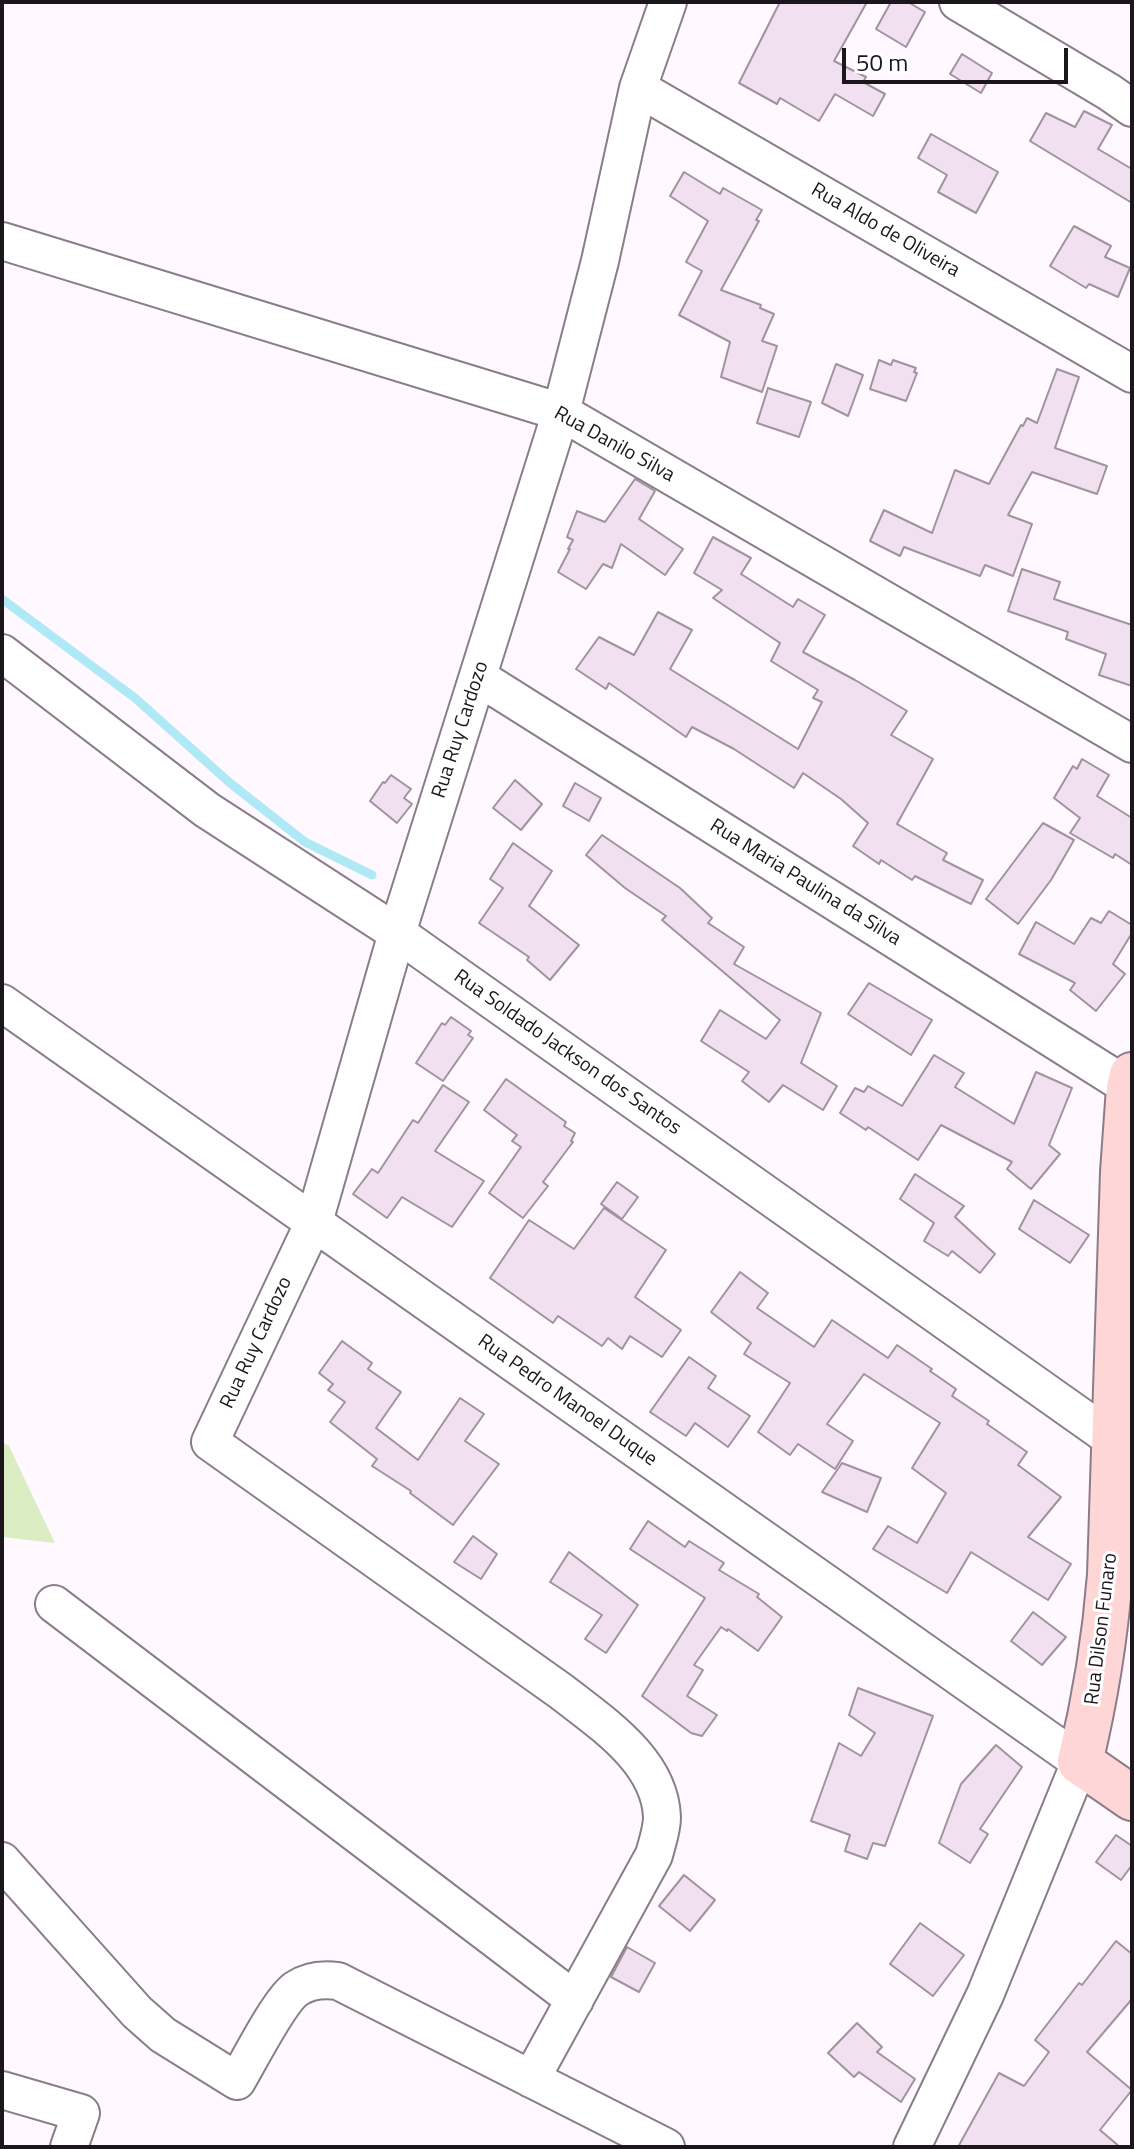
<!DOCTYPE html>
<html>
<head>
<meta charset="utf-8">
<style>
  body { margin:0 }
  #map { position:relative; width:1134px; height:2149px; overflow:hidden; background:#fff8fe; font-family:"Titillium Web",sans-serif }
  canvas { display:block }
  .frame { position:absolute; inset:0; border:4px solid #1b161b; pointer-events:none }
  .scale { position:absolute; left:842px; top:48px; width:226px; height:36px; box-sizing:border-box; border:4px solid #1b161b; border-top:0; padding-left:10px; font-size:24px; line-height:28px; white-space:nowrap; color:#1b161b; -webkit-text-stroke:6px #fff; paint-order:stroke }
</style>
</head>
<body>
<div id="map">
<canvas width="1134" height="2149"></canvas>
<div class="frame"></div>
<div class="scale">50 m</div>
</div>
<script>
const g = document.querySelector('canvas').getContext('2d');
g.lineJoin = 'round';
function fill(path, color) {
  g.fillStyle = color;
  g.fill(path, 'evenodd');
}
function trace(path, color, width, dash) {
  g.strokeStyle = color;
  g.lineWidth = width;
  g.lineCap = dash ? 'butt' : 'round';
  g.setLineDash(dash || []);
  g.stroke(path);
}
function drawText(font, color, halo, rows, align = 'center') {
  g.font = font + ' "Titillium Web",sans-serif';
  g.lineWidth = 6;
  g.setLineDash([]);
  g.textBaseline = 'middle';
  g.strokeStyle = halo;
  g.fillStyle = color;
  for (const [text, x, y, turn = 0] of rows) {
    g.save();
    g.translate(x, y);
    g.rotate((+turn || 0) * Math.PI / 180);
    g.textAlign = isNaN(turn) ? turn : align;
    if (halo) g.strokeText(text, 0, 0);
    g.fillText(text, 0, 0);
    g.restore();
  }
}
fill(new Path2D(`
  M2,1442L9,1446L55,1543L2,1537Z`), '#daedc3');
trace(new Path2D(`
  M2,599L135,698L230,783L305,842L372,875`), '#afe9f5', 9);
const building = new Path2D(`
  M780,2H867L834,61L866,77L863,82L885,94L873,116L835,94L819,121L780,98L777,104L739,83Z
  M891,2H908L925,12L906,47L876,29Z
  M962,54L992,73L981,93L950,74Z
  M1084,111L1112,125L1098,149L1132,169V203L1030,141L1046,113L1075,127Z
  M931,134L998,172L976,213L938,192L947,175L918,158Z
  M684,172L720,194L723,188L762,210L756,220L759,221L721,290L761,305L760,308L774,314L762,341L777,346L762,392L721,377L730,342L679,315L702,271L686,262L708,221L670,196Z
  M1074,226L1111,246L1105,257L1130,268L1118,297L1089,284L1086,288L1050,266Z
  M879,360L891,365L893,360L916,368L914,372L917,373L906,401L870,389Z
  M836,364L863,375L848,416L822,403Z
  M1057,369L1079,377L1055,448L1107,466L1097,494L1032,472L1008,515L1032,524L1013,576L985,565L980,576L904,547L900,556L870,541L884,510L932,533L955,470L989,484L1021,425L1023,426L1027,418L1037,423Z
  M768,388L811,402L799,437L757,423Z
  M635,479L655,491L639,519L683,549L665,575L621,544L612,568L603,564L586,589L558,572L570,549H568L573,540L567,537L577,511L605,522Z
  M713,537L751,558L741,574L793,607L798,599L825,615L803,652L855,680L907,711L891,735L933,759L897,824L947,853L943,860L983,880L971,904L915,876L912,880L881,860L879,864L853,846L868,823L841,799L803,773L794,788L734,749L692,727L686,737L609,683L606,689L576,669L599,637L634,655L658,612L692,630L670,669L798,749L822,702L813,698L818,690L771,661L780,643L713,598L722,590L694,573Z
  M1022,569L1060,582L1054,599L1132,625V686L1099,675L1106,654L1066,639L1068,632L1008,611Z
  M1082,759L1109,775L1097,796L1132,818V865L1115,854L1113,858L1070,833L1080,818L1054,798L1073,766L1077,769Z
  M391,775L411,789L404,798L412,804L397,823L370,801L383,782L385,783Z
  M515,780L542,804L521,830L493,808Z
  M575,783L601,798L589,821L563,806Z
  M1043,823L1074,840L1051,880L1018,924L986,899Z
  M602,835L680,888L712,918L708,923L744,947L734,964L821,1013L801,1063L837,1086L823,1110L783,1085L769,1102L742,1081L749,1072L701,1041L720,1010L766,1039L780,1020L662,920L666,916L625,888L586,855Z
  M513,843L552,871L529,906L579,945L550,980L527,960L529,957L479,923L503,888L490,879Z
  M1109,911L1132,925V933L1113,964L1125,974L1096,1011L1070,990L1075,983L1019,954L1036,922L1074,944L1091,918L1101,923Z
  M869,983L932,1020L911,1055L848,1014Z
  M451,1017L471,1031L468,1035L473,1038L443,1081L416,1063L442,1023L445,1025Z
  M934,1055L964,1073L955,1087L1014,1124L1036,1072L1072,1088L1049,1145L1060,1154L1031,1189L1007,1169L1012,1162L941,1125L918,1160L868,1127L866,1130L840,1113L855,1088L864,1092L868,1086L902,1106Z
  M506,1079L566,1122L564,1126L575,1133L571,1141L573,1142L543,1182L548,1186L523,1218L489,1193L521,1147L512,1141L517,1135L484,1110Z
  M443,1085L469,1102L435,1151L484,1181L452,1227L402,1197L387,1218L353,1194L372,1169L378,1173L413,1120L418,1123Z
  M915,1174L964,1206L955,1217L995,1254L980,1273L952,1251L948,1256L924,1241L934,1223L900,1199Z
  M617,1182L638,1197L622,1219L601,1204Z
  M1034,1200L1089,1235L1070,1263L1019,1229Z
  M604,1208L666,1250L635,1297L681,1330L662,1357L630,1336L622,1349L608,1338L602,1346L558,1316L553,1323L490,1278L529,1220L574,1249Z
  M740,1272L768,1293L757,1308L814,1347L832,1320L888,1358L897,1345L932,1369L930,1371L956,1389L952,1396L989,1421L987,1424L1027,1452L1018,1465L1061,1497L1028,1537L1071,1564L1048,1600L971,1552L947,1593L873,1549L888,1526L917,1543L946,1493L912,1468L940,1423L864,1374L827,1424L853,1441L835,1469L798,1444L790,1455L758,1432L790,1383L744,1354L751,1343L711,1312Z
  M342,1341L372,1363L368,1369L401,1392L376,1428L418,1460L460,1398L484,1414L465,1441L499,1464L453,1525L410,1493L411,1491L372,1466L377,1459L330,1422L345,1402L328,1390L333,1384L319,1373Z
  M689,1357L716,1376L708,1388L750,1416L728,1447L695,1423L686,1436L650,1412Z
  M842,1463L881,1478L867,1512L822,1492Z
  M648,1521L685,1547L689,1541L724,1563L719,1570L759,1594L757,1597L782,1617L758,1651L728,1629L727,1631L721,1627L694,1665L703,1670L687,1696L717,1715L702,1736L691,1733L642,1696L705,1598L630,1549Z
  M473,1536L497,1554L481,1579L454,1562Z
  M569,1552L638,1605L606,1653L585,1639L602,1615L550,1582Z
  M1033,1612L1066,1637L1042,1665L1011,1641Z
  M858,1688L933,1716L885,1846L873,1843L867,1859L845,1851L850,1835L811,1821L839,1743L861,1756L875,1733L849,1715Z
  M996,1745L1022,1767L980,1829L988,1834L970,1863L939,1843L961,1784Z
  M1116,1835L1132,1846V1865L1121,1880L1096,1862Z
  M684,1875L715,1900L690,1931L659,1906Z
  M920,1923L964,1955L933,1996L890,1964Z
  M1116,1941L1132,1954V1999L1087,2052L1132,2090L1100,2130L1120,2147H958L999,2073L1024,2086L1049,2052L1035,2040L1079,1983L1082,1985Z
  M627,1947L655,1963L639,1992L611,1977Z
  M857,2023L882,2047L877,2052L915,2079L901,2102L859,2072L854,2077L828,2053Z`);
fill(building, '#f1e0ef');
trace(building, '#a292a0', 2);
const street = new Path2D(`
  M958,2L1109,92L1132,108
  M638,88L1132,374
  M2,241L561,412L1132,744
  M2,653L207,810L397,933L1132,1453
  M478,677L1132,1089
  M2,1003L1080,1762L985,1995L912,2147
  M54,1604L575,2000
  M2,1861L137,2012L163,2035L237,2081C249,2061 279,2001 296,1989C309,1980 323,1979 338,1981L666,2147
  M531,2079L654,1855C657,1843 662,1830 662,1817C660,1761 603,1724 562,1692L210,1442L314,1222L397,933L561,412L600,261L638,88L668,2
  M2,2090L81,2113L69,2147`);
const secondary = new Path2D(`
  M1132,1075L1129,1088L1123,1172L1110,1575C1105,1639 1095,1700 1080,1762L1132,1798`);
trace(street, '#8b7c89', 40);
trace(secondary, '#8b7c89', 48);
trace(street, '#fff', 36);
trace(secondary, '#fed6d5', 44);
drawText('20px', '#1b161b', '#fff', [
  ["Rua Aldo de Oliveira",885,231,30],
  ["Rua Danilo Silva",614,445,29],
  ["Rua Ruy Cardozo",461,730,-72],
  ["Rua Maria Paulina da Silva",805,883,32],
  ["Rua Soldado Jackson dos Santos",567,1053,35],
  ["Rua Ruy Cardozo",257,1343,-65],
  ["Rua Pedro Manoel Duque",567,1401,35],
  ["Rua Dilson Funaro",1102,1629,-83]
]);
</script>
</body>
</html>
